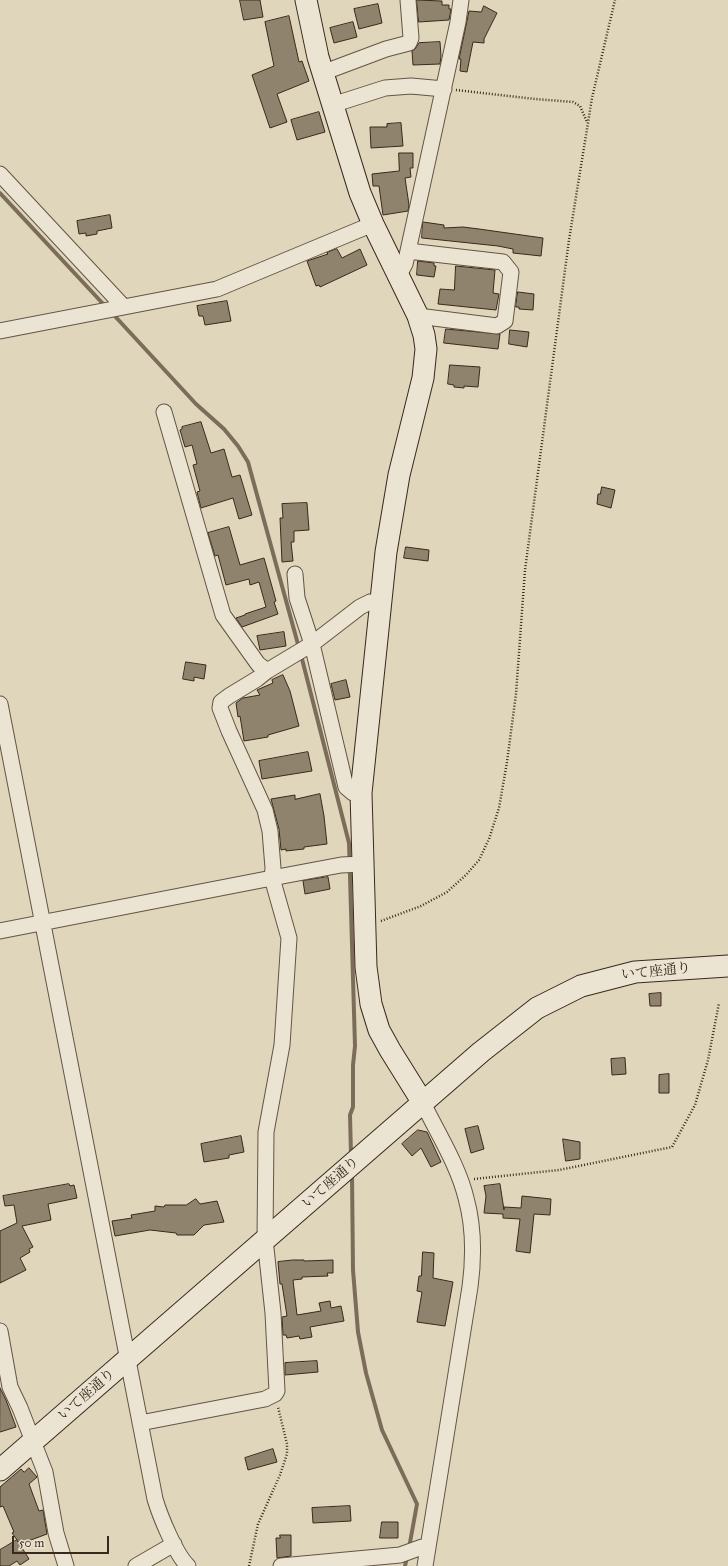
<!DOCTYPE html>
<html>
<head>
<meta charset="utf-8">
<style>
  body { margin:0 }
  #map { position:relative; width:728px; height:1566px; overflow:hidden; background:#e0d6bb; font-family:"IM FELL Great Primer",serif }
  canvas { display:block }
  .scale { position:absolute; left:12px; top:1536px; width:97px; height:18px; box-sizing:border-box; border:2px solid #3a291b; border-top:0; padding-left:5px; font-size:12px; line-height:14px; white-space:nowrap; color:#3a291b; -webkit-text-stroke:3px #ebe4d3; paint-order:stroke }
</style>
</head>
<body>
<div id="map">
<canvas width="728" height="1566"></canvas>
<div class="scale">50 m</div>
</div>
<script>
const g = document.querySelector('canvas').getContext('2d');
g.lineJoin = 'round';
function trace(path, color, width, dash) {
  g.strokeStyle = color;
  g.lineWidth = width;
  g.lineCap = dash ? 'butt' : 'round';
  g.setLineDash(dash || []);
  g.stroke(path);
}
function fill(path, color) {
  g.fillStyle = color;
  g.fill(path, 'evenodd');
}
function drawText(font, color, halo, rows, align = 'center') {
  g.font = font + ' "IM FELL Great Primer","Noto Serif JP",serif';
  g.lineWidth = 4;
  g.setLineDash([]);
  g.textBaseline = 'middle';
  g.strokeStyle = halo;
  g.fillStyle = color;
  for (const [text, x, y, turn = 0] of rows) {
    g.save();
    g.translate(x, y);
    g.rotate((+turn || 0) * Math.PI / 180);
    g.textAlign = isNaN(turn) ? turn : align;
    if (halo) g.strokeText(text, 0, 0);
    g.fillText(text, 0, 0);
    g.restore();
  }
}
trace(new Path2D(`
  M0,193L106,307
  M112,313L196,404L224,429L238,446L248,462L299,648
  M301,655L349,843L355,1046L353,1065V1107L350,1115L351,1155
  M352,1174L353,1270L358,1332L366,1373L382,1430L417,1504L409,1548
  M405,1566L407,1557`), '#7c6d5b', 4);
const building = new Path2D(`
  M240,0H260L263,17L244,20Z
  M417,0L442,1V5H449V9H451L449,20L419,22Z
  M378,4L382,23L359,29L354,9Z
  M484,6L497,13L484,39V43L473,42L467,72L460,71L461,59H459L469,11L481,12Z
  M289,16L299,62L302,61L309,81L277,94L287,122L270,128L252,75L274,66L265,22Z
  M353,22L357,37L334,43L330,28Z
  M440,42L441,56L440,64L413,65L412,51L415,49L419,43Z
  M319,112L325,132L297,140L291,120Z
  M401,123L403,146L371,148L370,127H387V124Z
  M399,153H413V168H410L411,177L405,178L409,205L408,211L383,215L379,186H373L372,174L399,171Z
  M110,215L112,228L97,231V234L86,236V233L79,234L77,221Z
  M423,222L444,225V228L463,227L479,229L543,238L541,256L513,253V249L498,246L422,238Z
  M337,249L342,258L360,249L367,265L320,287L319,285L316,286L307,261L328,254L327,253Z
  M418,261L434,263V266H436L434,277L417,275Z
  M456,266L495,270L493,293L499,294L496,310L438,304L440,289L454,290Z
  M518,292L534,294L533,310L519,309V307H516Z
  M227,301L231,321L205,325L203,316H199L197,306Z
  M446,329L500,334L498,349L444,343Z
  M510,330L529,332L527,347L509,344Z
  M450,365L480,367L478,387L464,386V388L454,387V385L448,384Z
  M201,422L211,453L224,449L232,477L240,475L252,515L239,519L233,498L201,508L197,492L200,491L193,465L197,464L192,445L185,447L180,430L182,429V427Z
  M602,487L615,490L611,508L597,504L598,494H600Z
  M307,503L309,530L294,531V542H291L293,561L282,562L280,518H283L282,504Z
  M229,527L240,565L264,558L276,601L274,602L278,614L242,627L236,618L245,615V614L266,607L259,582L250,585L249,579L226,585L218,555L215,556L208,533Z
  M406,547L429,550L428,561L404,558Z
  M284,632L286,646L260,650L257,636Z
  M186,662L206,665L204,679L194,677V681L183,679Z
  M283,675L290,691L299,726L268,735V737L244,741L240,716L238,717L236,703L243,698L260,695L257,690L273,683L272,680Z
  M346,680L350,697L335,700L331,684Z
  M308,752L312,771L262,779L259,761Z
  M320,794L324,816L327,844L304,847V849L286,851V849L281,850L279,829L271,799L295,795V799Z
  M328,877L330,889L305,894L303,881Z
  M661,993V1006H650L649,994Z
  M625,1058L626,1074L612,1075L611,1059Z
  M669,1074V1093H659V1075Z
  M478,1126L484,1149L471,1153L465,1129Z
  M418,1130L427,1132L441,1162L431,1167L421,1148L412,1156L402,1144Z
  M241,1136L244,1152L229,1155V1158L204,1162L201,1144Z
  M563,1139L580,1142V1159L566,1161Z
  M69,1184L70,1186L74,1185L77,1198L48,1204L51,1220L22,1226L33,1247L29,1249L30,1252L20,1258L26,1270L0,1283V1231L17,1223L14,1205L5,1206L3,1196Z
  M500,1184L504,1210V1207L521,1208L522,1196L551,1199L550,1215L534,1214L530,1253L516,1251L520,1219L503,1218V1214L484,1213L486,1196L484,1186Z
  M196,1199L200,1204L217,1201L224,1222L204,1225L194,1235H177L176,1233L150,1230L115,1236L112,1221L132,1218L131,1215L155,1211V1206L164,1207L165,1205H186Z
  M423,1252L434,1253L433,1278L453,1282L445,1326L417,1322L422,1292L417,1291L419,1276H421Z
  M293,1260H304V1261L333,1260V1273H327L328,1276L302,1277V1279L293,1280L297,1315L321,1311L319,1303L330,1301L331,1308L341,1306L344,1321L310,1327L312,1337L300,1339L299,1336L287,1338L286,1335H283L282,1317L287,1316L282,1284H280L278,1262Z
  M317,1361L318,1372L285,1375V1363Z
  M0,1388L6,1400L16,1427L0,1432Z
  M273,1449L277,1462L248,1470L245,1458Z
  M29,1468L37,1477L29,1484L39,1511L43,1510L47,1534L20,1544L12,1533L14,1532L3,1506L0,1507V1487L21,1469L24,1472Z
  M350,1506L351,1521L313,1523L312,1508Z
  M382,1522H398V1538H380Z
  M280,1535H291V1556L277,1558L276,1538H280Z
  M17,1540L29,1559L20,1565L17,1561L9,1566H0V1550Z`);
fill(building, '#90836e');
trace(building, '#3a291b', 1);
const street = new Path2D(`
  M322,73L386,49L409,43L411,38L408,0
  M332,105L385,88L411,86L444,89
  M0,174L123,306
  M408,251L503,262L511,272L505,321L497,326L418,316
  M399,275L405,264L408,251L458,22L461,0
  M0,331L217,289L373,224
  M164,412L223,615L258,664L267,671
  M295,574L297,598L312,644L346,787L353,793H361
  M0,704L155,1499C160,1516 176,1555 188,1566
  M0,931L272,878L341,865L363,864
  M423,1103C438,1134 458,1165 466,1198C474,1227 474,1257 470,1287L425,1566
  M0,1331L10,1387L20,1408L45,1472L56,1533L66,1566
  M140,1423L265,1399L275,1394L277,1391L273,1313L265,1239L266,1132L282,1045L289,938L272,878L273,868L270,831L265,810L229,731L220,708L221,702L229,696L257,679L267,671L312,644L360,607L370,602L380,603
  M136,1566L174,1544
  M281,1566L400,1555L422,1547L428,1548`);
const secondary = new Path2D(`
  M306,0L318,57L360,193L373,224L418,316L424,335L426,349L423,378L399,475L386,552L361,793L366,967L371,1004L379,1030L390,1050L423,1103
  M0,1470L481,1052L537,1008L581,986L635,972L728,966`);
trace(street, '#645443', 17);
trace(secondary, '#3a291b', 23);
trace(new Path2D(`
  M456,90L535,99L573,102L580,106L587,122
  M381,921L421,906L447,892L466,875L479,860L489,839L499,808L507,762L516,694L525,570L569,240L592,98L615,0
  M474,1179L559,1170L672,1147L695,1105L708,1060L719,1003
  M249,1566L258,1524L280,1475L287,1454V1444L278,1407`), '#3a291b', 2.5, [1, 2]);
trace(street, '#ebe4d3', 15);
trace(secondary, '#ebe4d3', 21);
drawText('14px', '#3a291b', '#ebe4d3', [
  ["いて座通り",656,972,-6],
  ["いて座通り",331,1183,-41],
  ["いて座通り",87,1395,-41]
]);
</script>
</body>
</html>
